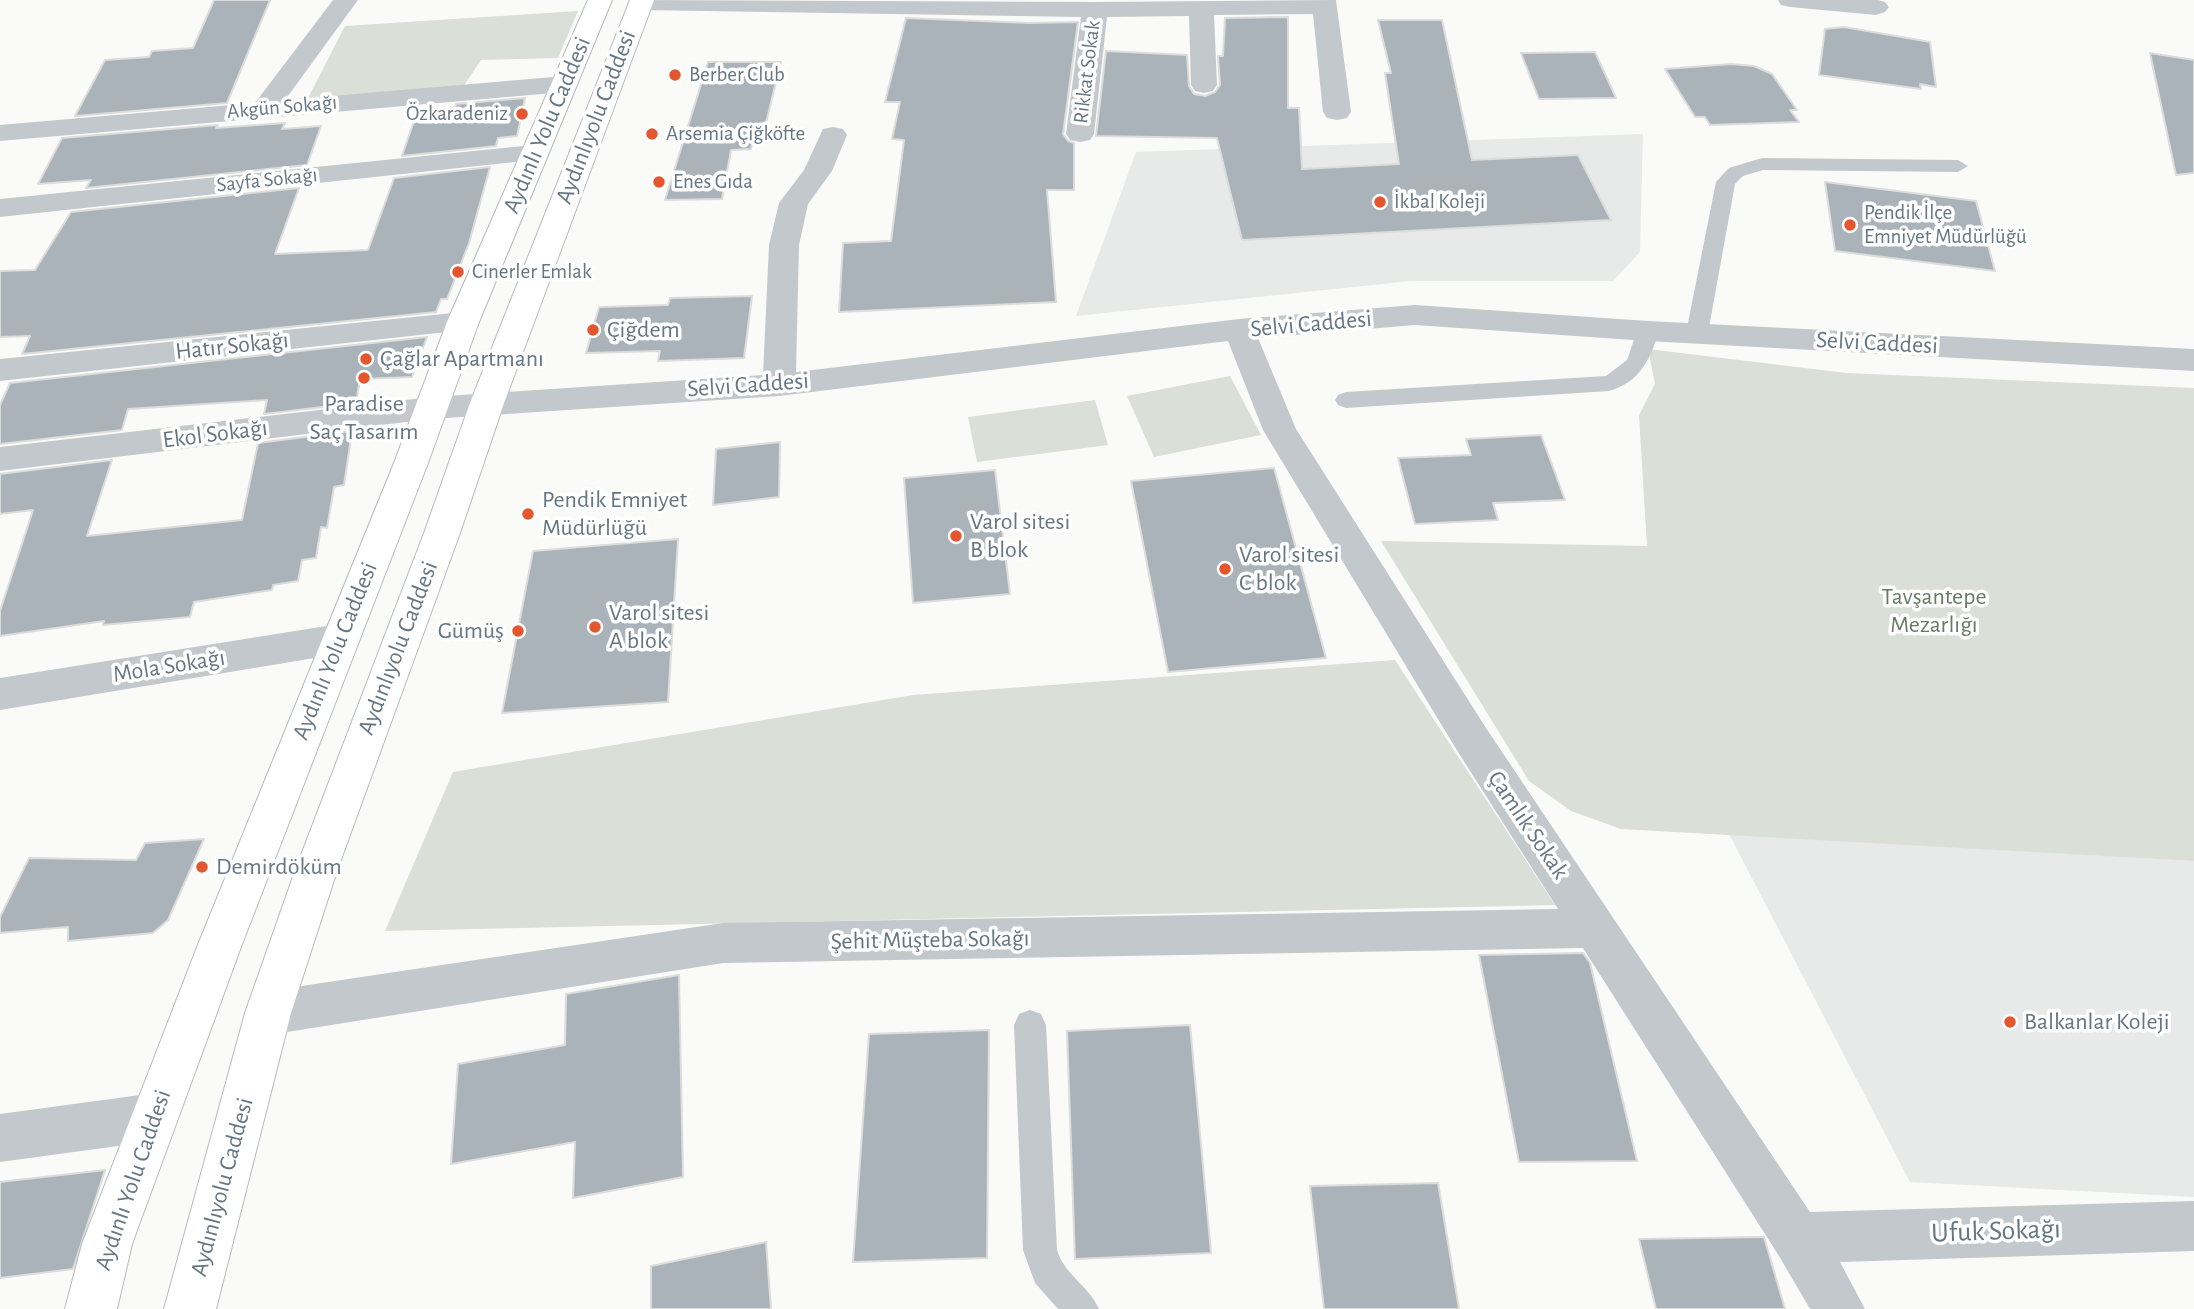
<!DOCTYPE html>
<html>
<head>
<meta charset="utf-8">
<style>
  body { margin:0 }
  canvas { display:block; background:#fafaf8 }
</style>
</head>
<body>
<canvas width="2194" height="1309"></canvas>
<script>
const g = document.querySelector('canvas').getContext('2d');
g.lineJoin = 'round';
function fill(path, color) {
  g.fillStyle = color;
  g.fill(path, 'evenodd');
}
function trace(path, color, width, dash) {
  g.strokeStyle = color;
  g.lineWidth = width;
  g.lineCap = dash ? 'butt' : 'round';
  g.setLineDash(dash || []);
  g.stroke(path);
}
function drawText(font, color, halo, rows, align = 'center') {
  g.font = font + ' "Alegreya Sans",sans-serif';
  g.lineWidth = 7;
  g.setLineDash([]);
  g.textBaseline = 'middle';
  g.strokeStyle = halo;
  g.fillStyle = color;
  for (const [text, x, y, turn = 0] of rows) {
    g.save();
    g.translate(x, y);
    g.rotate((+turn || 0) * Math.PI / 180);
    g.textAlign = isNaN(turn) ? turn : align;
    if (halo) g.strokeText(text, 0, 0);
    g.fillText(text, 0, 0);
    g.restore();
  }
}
fill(new Path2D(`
  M1643,134L1640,252L1613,281H1411L1076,316L1136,152Z
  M1729,834L2194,861V1197L1910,1182Z`), '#e8e9e9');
fill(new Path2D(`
  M578,11L558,58L481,60L463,87L308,98L345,26Z
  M1648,349L1846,373L2194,388V861L1621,829L1571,811L1529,781L1381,541L1647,546L1639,415L1655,384Z
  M1230,376L1261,435L1154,457L1127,396Z
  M1095,400L1108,445L977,462L968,417Z
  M1395,660L1555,905L385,931L453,772L913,695Z`), '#dadfd7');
const building = new Path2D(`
  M214,0H270L227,103L75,116L105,60L149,57L152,51L193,48Z
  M1288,17V108H1299L1302,169L1399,164L1385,73H1391L1378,20H1442L1472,160L1578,155L1611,220L1242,240L1217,138L1096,136L1106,51L1187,55L1189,86L1194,94L1205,96L1215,92L1220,85L1218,56H1223L1225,18Z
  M906,18L1029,23L1078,22L1063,134L1068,141L1074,143V190H1047L1056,302L839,312L843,243L891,241L904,140L892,139L900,102H885Z
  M1844,27L1930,42L1936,87L1920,84L1921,89L1819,75L1825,29Z
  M1595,52L1616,98L1539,99L1521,53Z
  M2150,53L2194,60V173L2176,175Z
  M708,62H781L762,139H753L751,149L731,150L722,199L665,200Z
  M1731,64L1754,66L1772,74L1797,110H1790L1799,122L1710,125L1705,117H1695L1665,69Z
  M525,98L517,136L498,138L496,146L402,156L415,118L453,115L456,104Z
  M285,123L282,129L321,126L307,165L86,188L91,180L38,184L62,138L218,125L216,128Z
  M490,167L469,243L447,299H441L436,312L22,354L30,336L0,337V271L35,270L71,212L299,188L275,254L368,250L394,178Z
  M1825,182L1976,201L1995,271L1835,251Z
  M752,296L744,358L658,361L660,351L586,353L599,307L668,305L670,298Z
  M427,337L412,377L360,379L356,403L264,414L267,400L128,409L122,430L0,444V405L10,383Z
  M352,431L344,485L334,487L327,528L321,527L316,558L302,560L298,581L273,585L272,590L194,602L190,617L103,625L104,621L0,636V611L33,510L0,514V474L112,460L87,536L242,520L258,443Z
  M1541,435L1565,500L1493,503L1498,520L1415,524L1398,458L1471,455L1466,439Z
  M780,442L779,497L713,505L716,449Z
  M1274,468L1326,658L1168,672L1131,481Z
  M995,470L1010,594L913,603L904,478Z
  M678,539L668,702L502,713L533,551Z
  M204,839L168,920L153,933L68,941V927L0,933V917L29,858L136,860L145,843Z
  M1583,953L1590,963L1637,1161L1519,1162L1479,955Z
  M679,975L683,1177L573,1198L575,1142L451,1164L458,1064L565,1045L566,994Z
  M1190,1025L1211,1253L1075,1259L1067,1031Z
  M989,1030L987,1258L853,1262L869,1034Z
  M105,1170L73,1269L0,1278V1182Z
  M1438,1183L1459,1309H1324L1310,1186Z
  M1764,1237L1785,1309H1656L1639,1239Z
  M766,1242L771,1309H651V1266Z`);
fill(building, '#aab3b9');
trace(building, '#dcdcda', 2);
const primary = new Path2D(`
  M588,0H612L479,322L428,463L241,947L132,1244L117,1309H65L82,1244L197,947L394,463L447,322Z
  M630,0H654L504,403L460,533L338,868L291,1013L216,1309H164L245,1013L296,868L424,533L470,403Z`);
trace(primary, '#b5babe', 2);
fill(new Path2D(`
  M1762,158L1958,160L1968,166L1958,172L1763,170L1743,176L1735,184L1708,333L1705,338H1689L1686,333L1716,182L1729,168Z
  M1648,324L1656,326L1659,331C1650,360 1640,382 1609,391L1346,408L1338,405L1335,400L1338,395L1346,392L1606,376L1627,360L1637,331L1640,326Z
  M1030,1010L1041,1014L1046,1025L1057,1250C1064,1274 1089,1286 1099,1309H1058L1035,1283L1023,1250L1014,1025L1019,1014Z`), '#c3c8cc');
fill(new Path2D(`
  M333,0H358L285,100L565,76L574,78L578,84L574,90L565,92L0,141V125L255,103Z
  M631,0L1095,2L1336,0L1351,112L1347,118L1337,120L1327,118L1323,112L1313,14L1214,15L1217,85L1213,91L1204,93L1195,91L1191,85L1189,16L1107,17L1094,134L1090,140L1080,142L1070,140L1066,134L1081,17L641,10L632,8L629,3Z
  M1778,0H1878L1885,2L1889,7L1885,12L1876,15L1790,7L1781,5Z
  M833,127L843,129L847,135L832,171L808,204L799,245L796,372L1239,319L1415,305L1648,321L2194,349V371L1648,341L1415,325L1258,338L1296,429L1486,728L1810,1212L2194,1201V1251L1840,1262L1865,1309H1810L1779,1256L1583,948L723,963L268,1035L252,1028L245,1013L252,998L268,991L723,923L1558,909L1458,752L1263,430L1228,341L779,396L431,419L0,471V447L431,397L763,375L769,245L779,203L804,170L823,129Z
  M533,145L543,147L547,153L543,159L0,217V199Z
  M463,312L474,315L479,322L474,329L0,381V359Z
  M339,624L352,628L358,639L352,650L339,654L0,710V678Z
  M155,1093L172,1100L179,1117L172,1134L155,1141L0,1162V1114Z`), '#c3c8cc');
fill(primary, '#fff');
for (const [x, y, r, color] of [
  [675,75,7,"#e4572e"],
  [522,114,7,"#e4572e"],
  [652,134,7,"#e4572e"],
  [659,182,7,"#e4572e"],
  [1380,202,7,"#e4572e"],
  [1850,225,7,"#e4572e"],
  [458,272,7,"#e4572e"],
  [593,330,7,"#e4572e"],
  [366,359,7,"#e4572e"],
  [364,378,7,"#e4572e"],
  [528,514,7,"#e4572e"],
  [956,536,7,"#e4572e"],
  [1225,569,7,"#e4572e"],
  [595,627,7,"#e4572e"],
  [518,631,7,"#e4572e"],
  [202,867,7,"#e4572e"],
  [2010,1022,7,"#e4572e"]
]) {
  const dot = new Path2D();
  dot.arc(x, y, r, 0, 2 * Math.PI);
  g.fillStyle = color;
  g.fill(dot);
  trace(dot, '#fff', 2.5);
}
drawText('21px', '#657683', '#fff', [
  ["Rikkat Sokak",1087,72,-83],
  ["Akgün Sokağı",282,107,-5],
  ["Sayfa Sokağı",267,180,-6]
]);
drawText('21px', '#657683', '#fff', [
  ["Berber Club",689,75],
  ["Özkaradeniz",508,114,"right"],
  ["Arsemia Çiğköfte",666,134],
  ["Enes Gıda",673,182],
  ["İkbal Koleji",1394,202],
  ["Pendik İlçe",1864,213],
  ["Emniyet Müdürlüğü",1864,237],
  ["Cinerler Emlak",472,272]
], 'left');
drawText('24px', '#657683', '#fff', [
  ["Aydınlıyolu Caddesi",596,117,-69],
  ["Aydınlı Yolu Caddesi",547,125,-67],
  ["Selvi Caddesi",1311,324,-5],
  ["Selvi Caddesi",1877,343,3],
  ["Hatır Sokağı",232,346,-6],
  ["Selvi Caddesi",748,385,-4],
  ["Ekol Sokağı",215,434,-7],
  ["Aydınlıyolu Caddesi",398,648,-69],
  ["Aydınlı Yolu Caddesi",335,651,-68],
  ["Mola Sokağı",169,666,-9],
  ["Çamlık Sokak",1528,825,56],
  ["Şehit Müşteba Sokağı",930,940,-1],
  ["Aydınlı Yolu Caddesi",133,1180,-71],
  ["Aydınlıyolu Caddesi",222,1187,-75]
]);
drawText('24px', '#657683', '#fff', [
  ["Çiğdem",607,330],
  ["Çağlar Apartmanı",380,359],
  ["Paradise",364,404,"center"],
  ["Saç Tasarım",364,432,"center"],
  ["Pendik Emniyet",542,500],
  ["Müdürlüğü",542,528],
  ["Varol sitesi",970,522],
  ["B blok",970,550],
  ["Varol sitesi",1239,555],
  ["C blok",1239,583],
  ["Varol sitesi",609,613],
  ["A blok",609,641],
  ["Gümüş",504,631,"right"],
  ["Demirdöküm",216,867],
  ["Balkanlar Koleji",2024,1022]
], 'left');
drawText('24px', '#687a64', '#fff', [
  ["Tavşantepe",1934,597],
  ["Mezarlığı",1934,625]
]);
drawText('28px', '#657683', '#fff', [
  ["Ufuk Sokağı",1996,1231,-2]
]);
</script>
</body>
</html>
